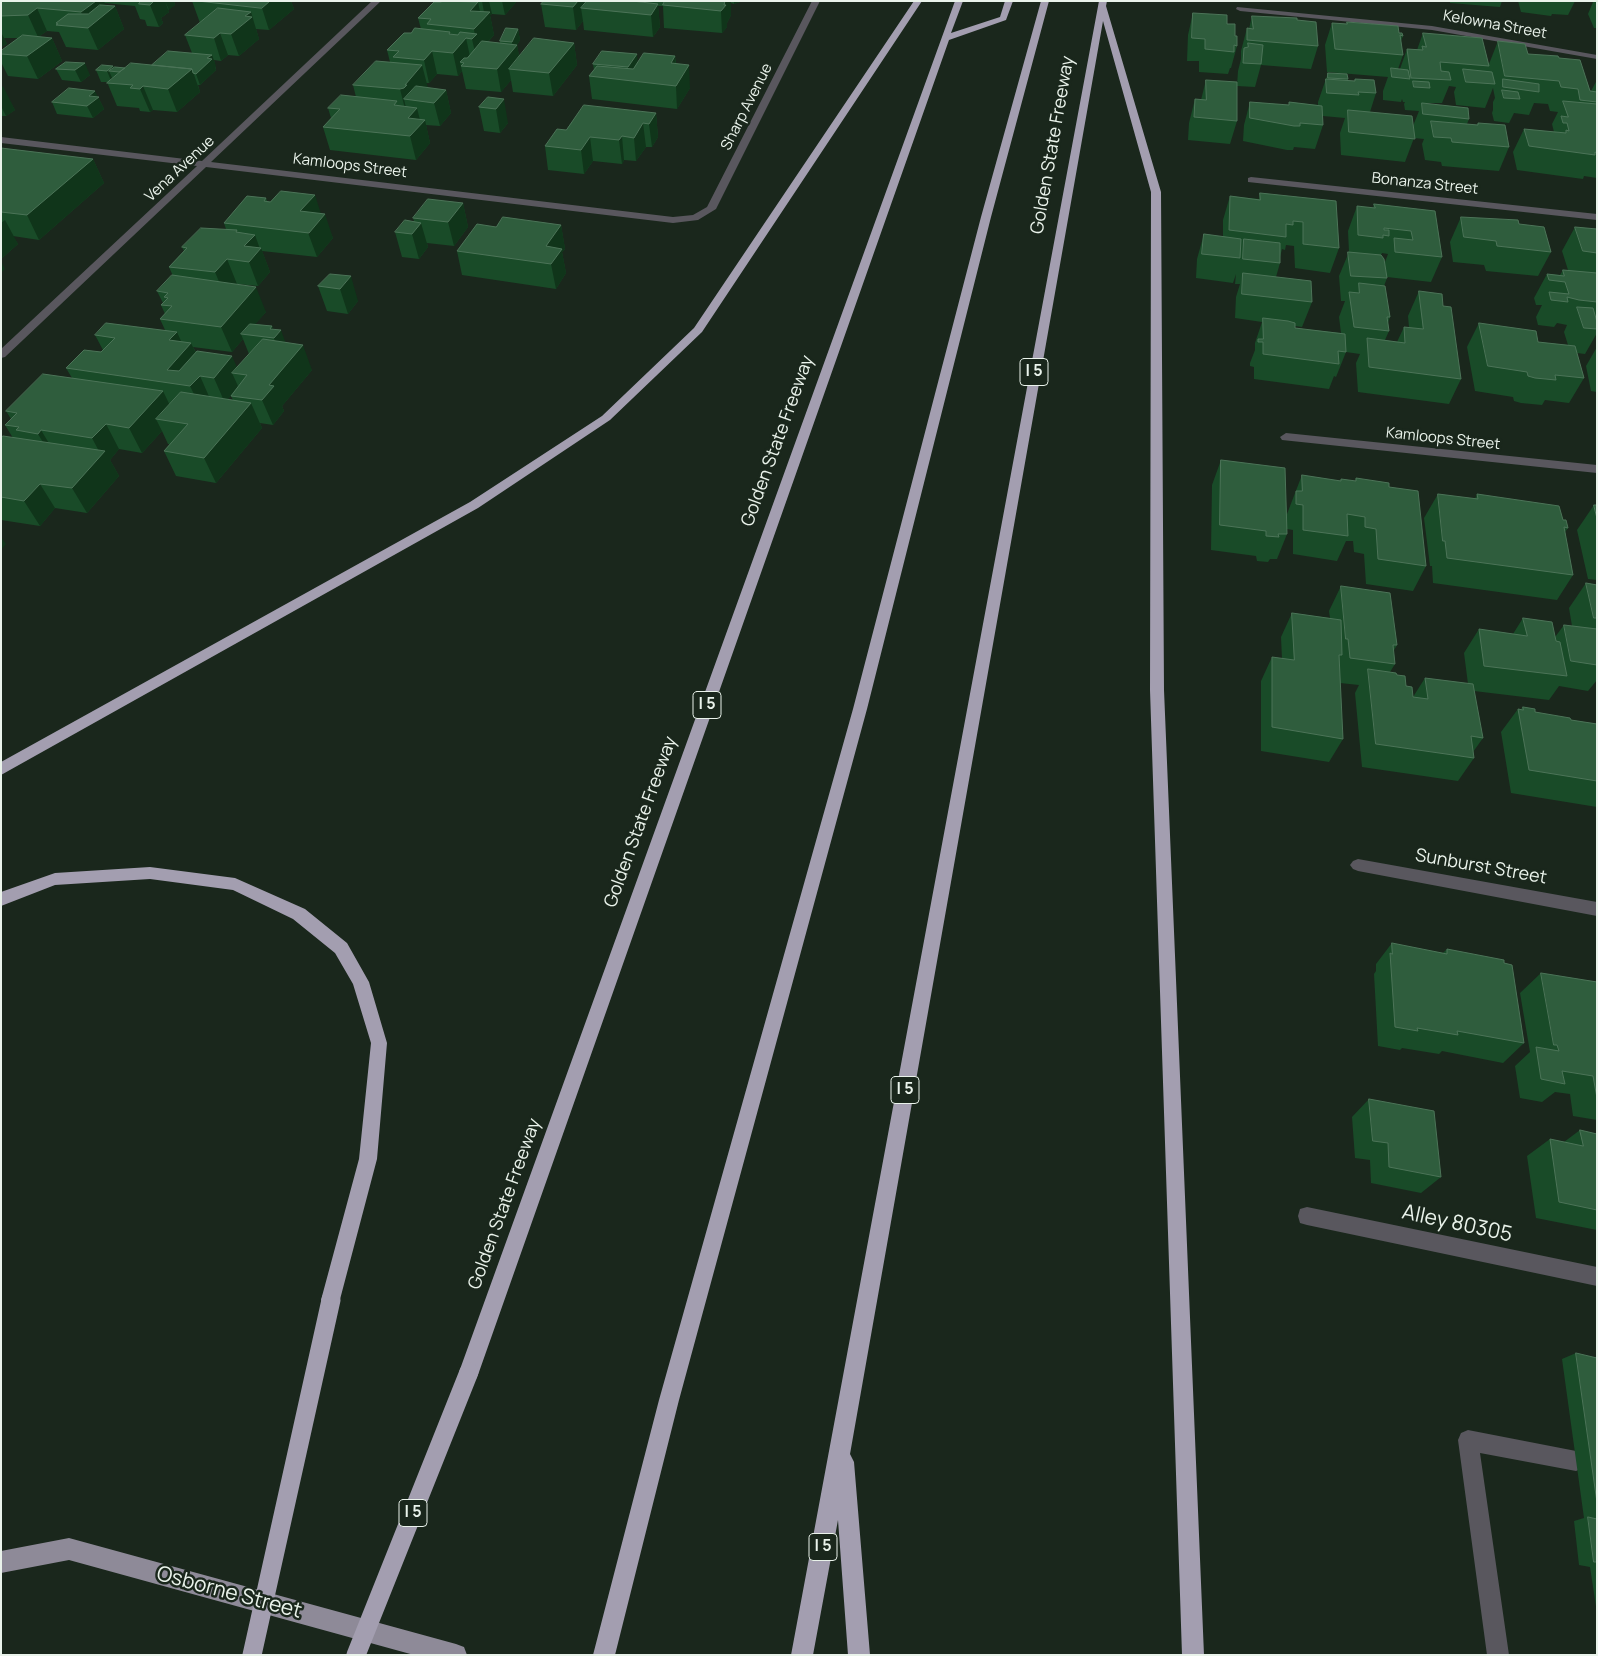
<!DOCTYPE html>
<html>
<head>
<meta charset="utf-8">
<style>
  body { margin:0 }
  #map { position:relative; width:1598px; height:1656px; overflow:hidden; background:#1a271c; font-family:Manrope,sans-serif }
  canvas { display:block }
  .frame { position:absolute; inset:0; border:2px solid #eaf3eb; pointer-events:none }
</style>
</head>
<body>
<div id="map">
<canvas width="1598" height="1656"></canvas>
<div class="frame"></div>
</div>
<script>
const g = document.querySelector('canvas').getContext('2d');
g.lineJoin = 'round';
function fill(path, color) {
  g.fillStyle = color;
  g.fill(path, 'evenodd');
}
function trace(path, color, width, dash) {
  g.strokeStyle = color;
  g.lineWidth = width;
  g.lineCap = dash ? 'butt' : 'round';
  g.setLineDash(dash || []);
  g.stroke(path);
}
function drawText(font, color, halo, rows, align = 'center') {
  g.font = font + ' Manrope,sans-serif';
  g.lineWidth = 5;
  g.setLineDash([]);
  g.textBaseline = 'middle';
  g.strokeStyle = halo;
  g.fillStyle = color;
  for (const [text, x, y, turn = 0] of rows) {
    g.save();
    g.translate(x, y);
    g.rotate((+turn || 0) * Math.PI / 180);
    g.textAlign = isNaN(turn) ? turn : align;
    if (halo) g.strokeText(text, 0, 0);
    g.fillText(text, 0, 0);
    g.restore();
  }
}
fill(new Path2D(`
  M372,1H381L211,162L673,217L693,215L707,207L812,1H820L716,209L698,220L673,223L206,167L5,357L1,358V349L197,166L1,143V137L202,161Z
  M1237,7L1432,26L1597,55V59L1432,30L1240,11L1236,9Z
  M1251,177L1597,214V220L1248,182V178Z
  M1286,433L1597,465V473L1282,440L1280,437Z
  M1358,859L1597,902V916L1358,871L1353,869L1350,865L1353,861Z
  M1307,1207L1597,1267V1286L1307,1225L1300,1223L1298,1216L1300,1209Z
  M1468,1430L1576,1451L1583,1454L1586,1461L1583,1468L1576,1471L1480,1453L1509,1655H1487L1458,1440L1461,1433Z`), '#59575e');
fill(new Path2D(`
  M69,1538L456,1644L464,1647L467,1655H414L69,1560L1,1573V1551Z`), '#8e8a98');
fill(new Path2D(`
  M914,1H922L702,332L610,420L478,508L1,775V762L470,502L602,416L694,328Z
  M955,1H963L951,33L1000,17L1005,1H1013L1006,20L949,40L479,1372L476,1379L469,1382L462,1379L459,1372Z
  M1041,1H1049L991,217L867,709L679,1400L615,1655H593L659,1400L853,709L981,217Z
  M1099,1H1107L1106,6L1161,192L1164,690L1204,1655H1182L1150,690L1151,192L1103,21L850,1454L854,1462L870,1655H848L838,1520L813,1655H791Z
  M150,867L235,878L305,909L347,943L369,982L387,1043L377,1159L338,1307L331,1310L324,1307L321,1300L359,1159L371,1043L353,984L335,953L293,919L233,890L150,879L55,885L1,906V892L55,873Z`), '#a39eb0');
trace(new Path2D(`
  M252,1655L331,1300
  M356,1655L469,1372`), '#a39eb0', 19);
fill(new Path2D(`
  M1,1H174L175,5L168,10L169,12L161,18L163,23L159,27L147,26L145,20L140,19L135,6L104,3L105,6H115L124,29L98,50L66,47L59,32L47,31L38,37L52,38L62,61L38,79L8,76L1,62V51L18,38H4L7,44L1,47Z
  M192,1H291L294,9L269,30L256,29L259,39L239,56L228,55L221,61L214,60L216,70L200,85H198L200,92L177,112L153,110L150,112L140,111L139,108L117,106L107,82H101L96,70L113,66L114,67L125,68L152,65L192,53L185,35L200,23Z
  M442,1H517L505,15L492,14L490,15L494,35L488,42L500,43V41L518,29L520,40L517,45L519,56L574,43L577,65L553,96L513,92L511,80L501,92L466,89L462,71L458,76L437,74L429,83H426L428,88L446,90L451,113L440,126L426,125L430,143L416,160L330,150L323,127L331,118L328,108L356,97L353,85L390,62L387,50L411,33L421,29L418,18Z
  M544,1H634V2L647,3L646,1H743L734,4L731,3V15L727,23V27L722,33L664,28L663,6H658L660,27L653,37L584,30L583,21L576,30L545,27L541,4Z
  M1450,1H1502L1500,7L1450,3Z
  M1518,1H1575L1568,15L1552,14L1551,16L1521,12Z
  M1575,1H1597V28H1594L1588,14L1593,2Z
  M1193,13L1227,24L1235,36L1237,46L1231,68H1230L1228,74L1199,72V61H1187L1188,35Z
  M1252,16L1297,20L1318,46L1311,69L1261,65L1255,87L1237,86L1238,71L1241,59V51L1247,28L1249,29Z
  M1347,22L1399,33L1403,36L1401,41L1403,55L1398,69H1400L1407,49L1417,50L1423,33L1489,64L1498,41L1528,54L1559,58L1590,91H1591L1597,80V178L1584,176L1583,179L1517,170L1513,152L1524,129L1554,132L1552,124L1558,112L1550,111L1548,104L1534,103L1529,115L1514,113L1509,123L1494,121L1492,113L1493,110V102L1495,98L1493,88L1485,108L1456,105L1454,92L1456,87L1449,86L1442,103H1424L1469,119L1467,124L1477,125L1478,123L1509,147L1499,171L1442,166L1441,162L1425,160L1422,144L1424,139L1414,138L1405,162L1341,155L1340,133L1345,118L1323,116V125L1315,149L1294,147L1293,150H1287L1243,141L1244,125L1250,102L1289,105V102L1318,105V102L1328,73L1348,79V81H1354L1355,79L1376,93L1370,112L1413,126L1419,111L1405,110L1404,104L1405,102H1403L1402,99L1401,102L1383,100V91L1388,77L1327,72L1325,45L1332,23L1346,24Z
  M675,56L676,63L690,88L677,109L592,99L589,76L594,70L593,64L637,62Z
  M66,62L90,75L81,82L62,80L56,69Z
  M1206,80L1237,121L1230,144L1188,140L1189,123L1195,99L1201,100Z
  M1,86L15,110L6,116H1Z
  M98,97L104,109L93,118L57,114L52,102Z
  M488,97L508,123L500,133L484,131L479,107Z
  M656,113L658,137L652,147H646L636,161L624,160L622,164L593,161L584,174L548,170L545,146L566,130Z
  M1,148L93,159L104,183L39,240L13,236L18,244L1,259Z
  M1260,193L1336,201L1339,248L1330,273L1295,268L1294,246L1286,245L1285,250L1282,249L1280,257V263L1276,277L1312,302L1302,327L1295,326V328L1341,333L1339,317L1345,301H1341L1339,276L1349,252L1348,231L1357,206L1373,208L1374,204L1435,211L1442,257L1431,282L1387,277V278L1384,286L1390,317L1388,323L1389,331L1385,340L1397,342L1404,327H1409L1408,316L1419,291L1443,306L1461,379L1449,404L1358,392L1356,363L1360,354L1346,352L1336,377L1334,376L1329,389L1254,379V367L1250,366V363L1255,350V343L1262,322L1235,318L1236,297L1240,284H1235L1236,274L1233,283L1196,278L1197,259L1204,234L1223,237V220L1230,196L1259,199ZM1382,253L1388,254L1385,262L1381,255Z
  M266,198L267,201L321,213L333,238L317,257L262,251L270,272L258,286L237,284H236L266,312L255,324L272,326L273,329L312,370L282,406L284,411L273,425L260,423L262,428L216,483L176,476L164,451L170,444H168L162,431L142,453L119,449L110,460L119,476L87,513L55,508L40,526L1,520V439L13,438L5,425L11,419L6,411L72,378L66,368L101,352L103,350L95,335L165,330L160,319L165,314L161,305L163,303L157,291L173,276L169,267L184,251L182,247L226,229L224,223ZM243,339L249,354L237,367L196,352L193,347L232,352ZM238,387L231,396L233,400L228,399Z
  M463,203L468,227L454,246L427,243L428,247L419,259L402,257L395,232L414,221L413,218Z
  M1461,217L1519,224L1551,252L1538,276L1486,271L1484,265L1453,262L1450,242Z
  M561,225L565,249L562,252L566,273L556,289L462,275L457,251L496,227Z
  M1575,227L1597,229V333L1585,354L1577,353L1584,378L1569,403L1545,400L1542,405L1521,403L1514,401L1513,397L1475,391L1467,347L1479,323L1538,342L1568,345L1564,332L1567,325L1557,323L1554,327L1538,325L1536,317L1542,305H1536L1534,298L1547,274L1560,275L1563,270H1568L1562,251Z
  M330,274L358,301L348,314L327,311L318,286Z
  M1597,347V392L1591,391L1586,366Z
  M1221,460L1287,514L1302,475L1340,481L1341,479L1355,481L1356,478L1389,487L1426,566L1413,591L1366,584L1364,554L1354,552L1353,541H1346L1337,561L1293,554V530L1287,529V534L1277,559H1270L1268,562L1257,561L1256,556L1211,550L1212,485Z
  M1438,494L1475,499L1477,494L1563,520L1568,528L1565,532L1573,575L1557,600L1433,583L1432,566H1430L1424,518Z
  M1594,505H1597V580L1588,579L1577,530Z
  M1586,583L1597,585V680L1588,691L1559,686L1549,700L1474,691L1483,738L1473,752L1474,758L1458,781L1362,767L1355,693L1359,685L1340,683L1343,739L1329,762L1261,751V681L1272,657L1282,659L1281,637L1292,613L1330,618L1329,611L1341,586L1397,645L1393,652L1395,664L1390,672L1397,675L1413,697L1425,678L1468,684L1464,653L1479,629L1513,634L1523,618L1555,637L1564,625L1572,626L1569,608Z
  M1523,707L1535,712L1571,720L1597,724V807L1511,793L1501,732L1518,709H1521Z
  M1392,943L1443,953L1447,949L1504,963L1524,1043L1503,1063L1442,1051L1439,1054L1402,1048L1400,1050L1378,1046L1374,974L1376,971V964Z
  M1541,973L1597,982V1120L1573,1116L1570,1094L1555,1092L1542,1102L1520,1098L1515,1066L1530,1052L1520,993Z
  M1369,1099L1441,1177L1421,1193L1371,1183L1370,1160L1355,1158L1352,1117Z
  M1580,1130L1597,1134V1230L1536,1218L1527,1156L1550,1139L1564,1142Z
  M1576,1353L1597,1358V1613L1590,1567L1579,1565L1574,1521L1584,1518L1562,1359Z`), '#194b28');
fill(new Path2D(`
  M96,1H104L108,12L115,6L124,29L98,50L81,12Z
  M150,1H165L169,12L161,18L163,23L159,27L150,5Z
  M165,1H174L175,5L169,10Z
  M270,1H291L294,9L269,30L262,8Z
  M482,1H489L492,14L490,15L494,35L480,50L477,61L472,39L475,35L470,11L478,2L482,21L485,18Z
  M502,1H517L505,15Z
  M578,1H591L581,8L583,21L576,30L573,7Z
  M725,1H731V15L727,23V27L722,33L721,11Z
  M734,1H743L734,4Z
  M658,4L660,27L653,37L651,15Z
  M37,8L47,31L38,37L28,15Z
  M251,12L259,39L239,56L231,34L245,16Z
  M518,29L520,40L517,45L521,67L509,69L511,80L501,92L497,69L513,50L512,42Z
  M1,32L7,44L1,47Z
  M450,32L454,52L466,38L471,61L464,63L460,62L462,71L458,76L449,34Z
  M220,33L228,55L221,61L214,38Z
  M52,38L62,61L38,79L27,56Z
  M574,43L577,65L553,96L549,73Z
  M432,51L437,74L429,83L424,60Z
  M637,54L639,77L630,81L628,67Z
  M212,55L216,66L215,67L216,70L200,85L196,74L207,58Z
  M675,56L677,79L671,63Z
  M85,63L90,75L81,82L75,70Z
  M422,65L428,88L404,99L407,112L406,113L400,89Z
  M689,65L690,88L677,109L676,86Z
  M113,66L116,72L109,71L114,82L112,83L107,71Z
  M192,69L200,92L177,112L168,89Z
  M3,86L15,110L6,116L1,106V88Z
  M143,86L153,110L150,112L140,89Z
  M446,90L451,113L440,126L434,103Z
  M95,91L104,109L93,118L87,106L89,96Z
  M504,99L508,123L500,133L496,109Z
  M417,108L421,124L425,120L430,143L416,160L410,136L408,118Z
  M656,113L658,137L652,147L649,124Z
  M643,123L646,147L636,161L634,138Z
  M622,136L624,160L622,164L619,140Z
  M590,137L593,161L584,174L581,150Z
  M93,159L104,183L39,240L27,215Z
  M315,195L322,217L325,214L333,238L317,257L300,211Z
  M463,203L468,227L454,246L448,222Z
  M5,220L18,244L1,259V223Z
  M421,223L428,247L419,259L412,234Z
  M561,225L565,249L562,252L566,273L556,289L551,264L546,246Z
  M255,235L260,249L261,248L270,272L258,286L249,262L244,246Z
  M227,259L237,284L225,296L215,272Z
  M1,261L5,269L1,273Z
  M351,276L358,301L348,314L340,289Z
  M256,287L266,312L246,335L241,334L243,339L232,352L221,327Z
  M272,326L276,336L281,330L290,355L284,363L270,329Z
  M177,332L185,350L191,343L203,368L187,386L167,370L169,340Z
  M303,345L312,370L282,406L284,411L273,425L262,400L269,385Z
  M232,356L240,374L232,373L238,386L225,403L214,378Z
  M200,376L211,401L202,411L190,386Z
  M163,391L175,416L156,419L162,431L142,453L129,428Z
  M251,403L262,428L216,483L204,458Z
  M106,424L119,449L110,460L119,476L87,513L72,488L101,455L92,438Z
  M41,430L56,455L53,459L38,434Z
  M40,484L55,508L40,526L24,501Z
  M1,537L6,544L1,550Z`), '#10351a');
const building = new Path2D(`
  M1,1H96L81,12L37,8L28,15L1,16Z
  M141,1H154L150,5L139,4Z
  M198,1H270L262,8Z
  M442,1L478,2L470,11L490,12L474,29L427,24L431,19L418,18L434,2H441Z
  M544,1H578L573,7L541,4Z
  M587,1H632L658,4L651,15L581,8Z
  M665,1H725L724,5H726L721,11L663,5Z
  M100,5L115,6L88,28L56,25L58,24L56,23L68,14H88Z
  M218,8L251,12L245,16L252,17L231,34L220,33L214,38L185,35Z
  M1193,13L1227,15V24H1235V36H1237V46L1234,45V52L1205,49V39L1192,38Z
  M1252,16L1297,18V20L1316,22L1318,46L1247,40V28L1253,29Z
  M1347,22L1398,26L1399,33H1402L1403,36L1400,35L1403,55L1335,49L1332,23L1347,24Z
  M415,28L450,32L449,34L458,35L460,32L477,34L472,39L466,38L453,53L432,51L424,60L393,57L399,51L387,50L404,33H411Z
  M506,28L518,29L512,42L500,41Z
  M1423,33L1482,38L1489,66L1440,62L1441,71L1449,72L1451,80L1411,78L1407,49L1423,50L1422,46L1426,47Z
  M23,35L52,38L27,56L1,54V51Z
  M534,38L574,43L549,73L509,69Z
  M482,41L517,45L497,69L461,66L464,63L460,62L464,58H467Z
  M1498,41L1525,44L1528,54L1558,56L1559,58L1580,60L1590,91L1597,92V102L1580,100L1578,89L1561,87L1559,81L1505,76Z
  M1248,43L1263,45L1261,64L1243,63L1244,48L1248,47Z
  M168,51L212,55L207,58L212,59L196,74L193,73L192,69L152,65Z
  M602,51L637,54L628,67L593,64Z
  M644,53L675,56L671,63L689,65L676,86L589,76L597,66L633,69Z
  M376,61L422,65L405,85H407L404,88L400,89L353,85Z
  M66,62L85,63L75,70L56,69Z
  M131,63L192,69L168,89L143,86L140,89L130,88L133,85L107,83Z
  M102,65L113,66L107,71L96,70Z
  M115,67L125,68L119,72L109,71Z
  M1391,68L1408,70L1410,79L1392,77Z
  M1463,69L1492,72L1495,84L1466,82Z
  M1328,73L1347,74L1348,79L1328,78Z
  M1326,79L1355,81V79L1374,80L1376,93L1358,92L1359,95L1327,93Z
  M1503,79L1539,84V92L1503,87Z
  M1206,80L1237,82V121L1194,117L1195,99L1206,100Z
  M1413,81L1429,82L1430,88L1414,87Z
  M416,86L446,90L434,103L404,99Z
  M69,88L95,91L89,96L99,97L87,106L52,102Z
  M1502,90L1518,92L1520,99L1504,98Z
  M341,95L397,101L394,105L417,108L408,118L425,120L410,136L323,127L340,109L328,108Z
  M488,97L504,99L496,109L479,107Z
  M1563,101L1597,104V153L1595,152V155L1529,146L1524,129L1566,133V130L1569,131L1567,123H1563L1561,116L1568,117Z
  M1250,102L1289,105V102L1322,106L1323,125L1300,123V126H1294L1250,118Z
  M1422,103L1468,108L1469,119L1423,114Z
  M584,105L656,113L649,124L643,123L634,138L622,136L619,140L590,137L581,150L545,146L557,129L566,130Z
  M1348,110L1412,116L1415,139L1349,132Z
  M1431,121L1478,125V123L1505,125L1509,147L1452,142L1451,138L1434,137Z
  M1,148L93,159L27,215L1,212Z
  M281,191L315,195L300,211L325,214L309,233L224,223L247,196L266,198L264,201L270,202Z
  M1260,193L1336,201L1339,248L1303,244V222L1293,221V225L1286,224V237L1229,230L1230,196L1260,200Z
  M428,199L463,203L448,222L413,218Z
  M1374,204L1435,211L1442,257L1395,252L1394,238L1413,240L1411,231L1384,228V230H1389V236L1383,235V238L1358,235L1357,206L1375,208Z
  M503,217L561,225L546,246L562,249L551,264L457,251L477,224L496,227Z
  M1461,217L1518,220L1519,224L1544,227L1551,252L1497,246L1496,241L1464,237Z
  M405,220L421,223L412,234L395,232Z
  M1575,227L1597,229V253L1583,251Z
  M201,228L237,230L236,232L255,235L244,246L261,248L249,262L227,259L215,272L169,267L187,248L182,247Z
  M1204,234L1241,239L1240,258L1202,254Z
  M1244,239L1280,243V263L1243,259Z
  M1348,252L1381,255L1384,259L1387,278L1351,276Z
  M1563,270L1597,273V302L1579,300L1567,297L1568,302L1551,300L1549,292L1569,294L1565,282L1549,280L1547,274L1564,276Z
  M1243,273L1311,281L1312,302L1242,294Z
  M330,274L351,276L340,289L318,286Z
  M172,275L256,287L221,327L160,319L172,306L161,305L168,298L164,297L168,293L157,291Z
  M1359,283L1385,286L1390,317H1387L1389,331L1354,327L1349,292L1359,293Z
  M1419,291L1442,294L1443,306L1451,307L1461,379L1369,367L1367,338L1405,343L1404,327L1423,329Z
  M1577,307L1593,308L1597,322V329L1584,328Z
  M1263,318L1288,321L1295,323V328L1345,334L1346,352L1338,351L1339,364L1263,354V342H1258V339H1263Z
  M106,323L177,332L169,340L191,343L167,370L179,371L197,351L232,356L214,378L200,376L190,386L66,368L84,350L101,352L115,338L95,335Z
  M1479,323L1536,331L1538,342L1575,346L1584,378L1555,375L1556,380L1535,378L1528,376L1527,372L1488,366Z
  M250,324L272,326L270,329L281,330L274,338L241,334Z
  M263,339L303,345L269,385L274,386L262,400L231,396L247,375L232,373Z
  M43,374L163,391L129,428L106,424L92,438L41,430L38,434L16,430L19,427L5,425L17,413L6,411Z
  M181,392L251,403L204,458L164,451L188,424L156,419Z
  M3,436L105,451L72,488L40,484L24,501L1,497V439Z
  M1221,460L1285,468L1287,534H1278L1279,537L1266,536V531L1220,525Z
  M1302,475L1341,481V479L1356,481V478L1389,483V487L1418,491L1426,566L1378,559L1376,529L1365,527V517L1347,514L1348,536L1303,530V505L1296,504V491H1302Z
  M1438,494L1478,499L1477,494L1559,506L1563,520H1566L1568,528L1564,527L1573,575L1447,558L1445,541H1443Z
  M1594,505H1597V518Z
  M1586,583L1597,585V618H1594Z
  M1341,586L1390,593L1397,645H1393L1395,664L1350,658L1348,639H1346Z
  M1292,613L1341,620L1342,655H1339L1343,739L1272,727V657L1294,660Z
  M1523,618L1552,622L1556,641L1560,642L1567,676L1484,666L1479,629L1527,636Z
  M1564,625L1597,629V665L1571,661Z
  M1368,669L1396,673L1397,675L1405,676L1406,686L1412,687L1413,697L1428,699L1425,678L1473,684L1483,738L1471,736L1474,758L1376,744Z
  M1523,707L1535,709V712L1570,718L1571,720L1597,724V781L1529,770L1518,709L1523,710Z
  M1392,943L1447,954V949L1504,960V963L1512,965L1524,1043L1457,1031L1458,1035L1417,1028L1418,1031L1395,1027L1390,953L1392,954Z
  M1541,973L1597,982V1098L1593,1076L1562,1071L1565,1084L1541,1079L1536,1047L1559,1051L1557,1045H1554Z
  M1369,1099L1434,1111L1441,1177L1389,1167L1388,1143L1373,1141Z
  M1580,1130L1597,1134V1210L1559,1202L1550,1139L1583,1146Z
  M1576,1353L1597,1358V1502Z
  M1588,1517L1597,1519V1562H1594Z`);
fill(building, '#2f5d3d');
trace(building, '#4c7458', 1);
drawText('15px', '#eaf3eb', '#1a271c', [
  ["Kelowna Street",1495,25,10],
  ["Sharp Avenue",747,107,-63],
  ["Kamloops Street",350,166,7],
  ["Vena Avenue",180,169,-43],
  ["Bonanza Street",1425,184,6],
  ["Kamloops Street",1443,439,6]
]);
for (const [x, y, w] of [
  [1034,372,28],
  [707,705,28],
  [905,1090,28],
  [413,1513,28],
  [823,1547,28]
]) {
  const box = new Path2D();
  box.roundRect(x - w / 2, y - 13.5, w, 27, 4);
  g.fillStyle = '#1a271c';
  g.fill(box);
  trace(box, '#eaf3eb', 1);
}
drawText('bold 16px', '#eaf3eb', null, [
  ["I 5",1034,372],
  ["I 5",707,705],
  ["I 5",905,1090],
  ["I 5",413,1513],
  ["I 5",823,1547]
]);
drawText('18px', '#eaf3eb', '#1a271c', [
  ["Golden State Freeway",1053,145,-80],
  ["Golden State Freeway",778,441,-70],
  ["Golden State Freeway",641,822,-70],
  ["Sunburst Street",1481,867,10],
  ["Golden State Freeway",505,1204,-70]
]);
drawText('21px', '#eaf3eb', '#1a271c', [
  ["Alley 80305",1457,1224,12],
  ["Osborne Street",229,1593,15]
]);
</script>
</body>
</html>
